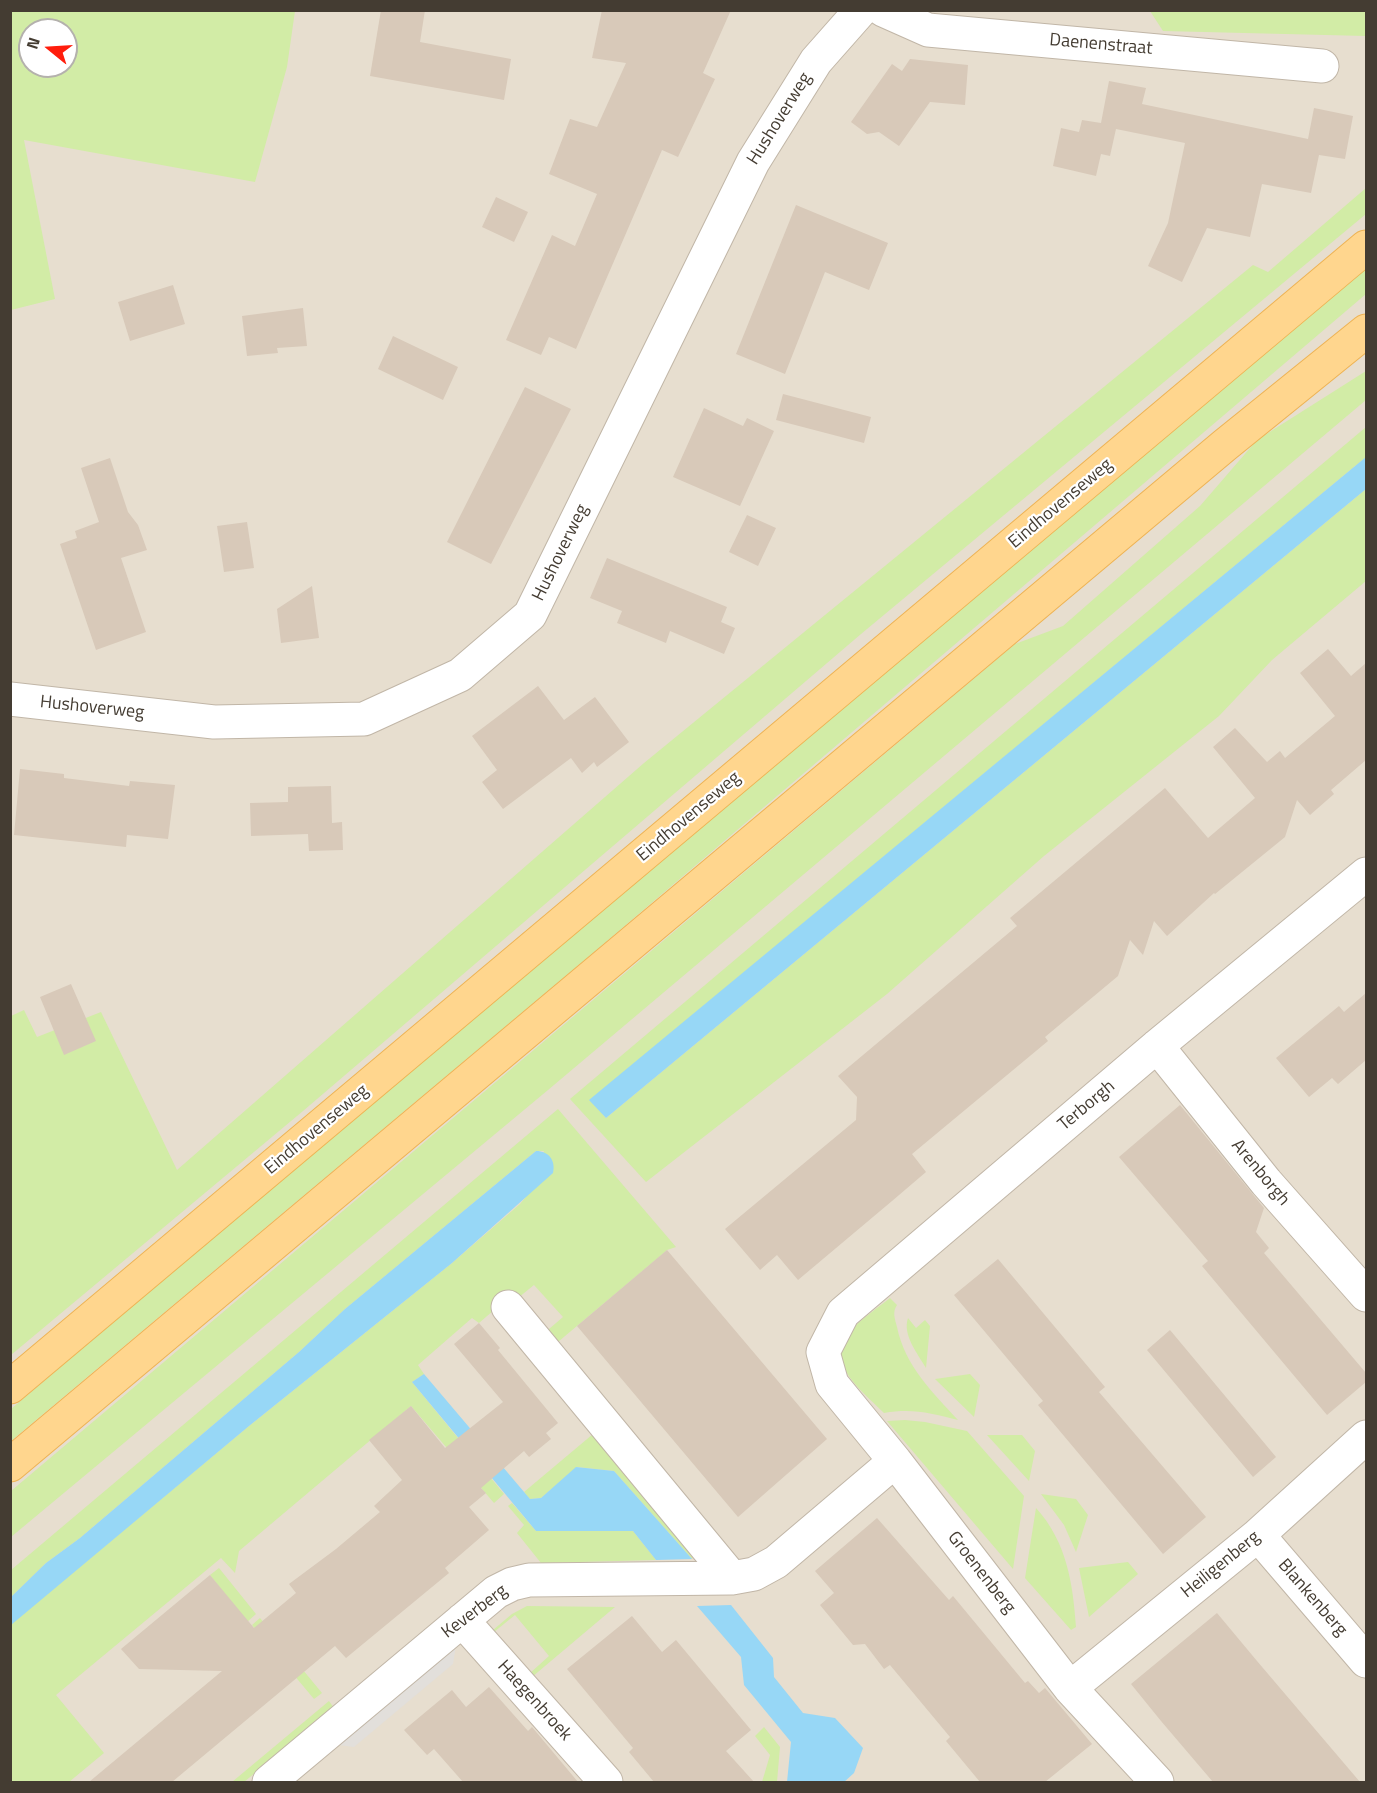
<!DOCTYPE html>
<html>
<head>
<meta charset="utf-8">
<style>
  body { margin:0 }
  #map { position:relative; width:1377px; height:1793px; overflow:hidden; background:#f3ece2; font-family:"Titillium Web",sans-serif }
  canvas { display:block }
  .frame { position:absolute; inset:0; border:12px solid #443c32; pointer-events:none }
  .north { position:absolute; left:18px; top:18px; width:60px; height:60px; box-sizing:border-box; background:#fff; border:2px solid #b4b1ad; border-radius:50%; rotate:288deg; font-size:16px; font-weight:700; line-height:24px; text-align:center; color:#443c32 }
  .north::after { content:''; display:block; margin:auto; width:21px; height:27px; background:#ff1d0c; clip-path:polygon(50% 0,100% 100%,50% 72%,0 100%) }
</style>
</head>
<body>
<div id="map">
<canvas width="1377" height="1793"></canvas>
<div class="frame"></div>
<div class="north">N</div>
</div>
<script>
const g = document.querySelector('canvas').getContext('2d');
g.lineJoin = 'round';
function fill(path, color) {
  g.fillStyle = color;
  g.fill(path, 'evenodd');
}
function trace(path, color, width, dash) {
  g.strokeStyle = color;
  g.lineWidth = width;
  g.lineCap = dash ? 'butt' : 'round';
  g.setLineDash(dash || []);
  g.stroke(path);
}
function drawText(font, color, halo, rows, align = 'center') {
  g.font = font + ' "Titillium Web",sans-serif';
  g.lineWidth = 4.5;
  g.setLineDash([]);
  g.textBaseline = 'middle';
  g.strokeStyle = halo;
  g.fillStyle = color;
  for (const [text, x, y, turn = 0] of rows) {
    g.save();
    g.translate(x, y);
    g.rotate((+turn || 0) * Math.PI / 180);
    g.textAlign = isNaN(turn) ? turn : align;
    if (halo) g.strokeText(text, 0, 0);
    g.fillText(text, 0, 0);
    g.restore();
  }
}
fill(new Path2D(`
  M11,11H1366V1782H11ZM30,30H66V66H30Z`), '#e7decf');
fill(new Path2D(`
  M10,11H295L287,67L255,182L24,140L55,299L11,310ZM30,30H66V66H30Z
  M1150,11H1366V36L1163,31Z
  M1366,188V214L861,634L303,1111L11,1355V1016L24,1010L37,1037L101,1012L177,1170L644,763L1253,265L1268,272Z
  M1366,262V294L594,952L11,1441V1409Z
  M1366,371V400L548,1090L11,1537V1491L1015,644L1063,626L1200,506L1257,440Z
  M1366,427V457L590,1100L606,1118L1366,489V581L1272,660L1219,716L1044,856L887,994L646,1182L570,1099Z
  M558,1109L676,1247L667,1250L659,1257L552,1347L542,1335L563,1317L534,1285L513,1302L508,1298L479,1323L472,1318L418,1365L424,1374L412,1382L504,1494L494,1503L411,1406L239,1551L235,1573L221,1558L56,1695L104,1753L69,1782H11L10,1625L249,1426L452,1263L520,1204L525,1198L544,1151H536L345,1309L299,1352L80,1538L46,1563L11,1597V1570Z
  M890,1298L897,1305C892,1312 895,1319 897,1327C905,1366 933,1393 958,1420C931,1413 912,1408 884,1413C865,1393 826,1366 847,1335C854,1324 879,1307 890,1298Z
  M908,1318L916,1328L925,1320L930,1326L926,1368C918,1354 902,1335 908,1318Z
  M970,1374L980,1385L974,1417L935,1379Z
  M905,1420L925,1422L967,1431L1024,1496L1013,1569L887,1421Z
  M599,1429L699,1548L692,1559L614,1471L577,1467L541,1498L530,1499L524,1492Z
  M987,1435H1022L1035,1451L1029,1481Z
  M1041,1494L1076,1499L1088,1515L1076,1552L1064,1525Z
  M512,1503L536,1531H633L656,1560L541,1563L517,1533L524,1525L508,1506Z
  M1036,1508C1067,1542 1073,1584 1076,1627L1071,1630L1025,1578Z
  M1128,1562L1138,1574L1089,1617L1079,1568Z
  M219,1568L256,1614L247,1622L210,1575Z
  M527,1606L615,1607L532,1677L529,1674L549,1656L515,1615L494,1632L493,1630L512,1614Z
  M260,1618L322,1693L314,1699L252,1625Z
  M329,1701L334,1708L244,1782H232Z
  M764,1727L780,1747L777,1782H762L770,1755L755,1736Z`), '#d2eca6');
fill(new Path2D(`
  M456,1646L453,1664L354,1747L339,1745Z`), '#e2dfdb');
fill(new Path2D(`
  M1366,457V489L606,1118L589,1100Z
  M536,1151C549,1151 556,1161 553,1173L452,1263L249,1426L11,1625V1597L46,1563L80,1538L299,1352L345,1309Z
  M424,1374L530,1499L541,1498L576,1467L614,1471L692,1559L656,1560L633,1531H536L412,1382Z
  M731,1605L773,1658L774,1677L803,1713L835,1718L863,1748L854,1773L844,1782H787L791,1742L744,1685L741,1657L697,1606Z`), '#97d7f6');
fill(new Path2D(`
  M381,10H425L420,42L511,59L504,100L370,76Z
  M602,10H731L703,73L715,79L678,157L662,150L576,349L549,337L541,355L506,340L552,235L575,246L597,194L549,174L570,119L597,127L626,63L592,58Z
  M910,59L968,65L965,105L930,102L899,146L879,132L867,134L851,122L892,64L902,71Z
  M1109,81L1146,88L1142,104L1308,139L1314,108L1353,116L1345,159L1319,155L1311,193L1262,184L1250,237L1207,228L1182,282L1148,266L1168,223L1185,143L1116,129L1110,156L1101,154L1096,176L1053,166L1061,128L1079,132L1082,120L1101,123Z
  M496,197L528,212L514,242L482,227Z
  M796,205L888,243L869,290L825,272L785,374L736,354Z
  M173,285L185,324L130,341L118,302Z
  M303,308L307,346L277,348L278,353L247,356L242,316Z
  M393,336L458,367L443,400L378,369Z
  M525,387L571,409L491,564L447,542Z
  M783,394L871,417L864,443L776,420Z
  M704,408L743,426L747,418L774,431L740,506L673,477Z
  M110,458L128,512L138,525L147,550L121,558L146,632L96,650L60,544L77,538L75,531L99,522L81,468Z
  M747,515L776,528L758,566L729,552Z
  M247,522L254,568L224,572L217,526Z
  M607,558L727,607L721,622L735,628L724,654L670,631L666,643L617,623L622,611L590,598Z
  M312,586L319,638L281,643L277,609Z
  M1328,649L1351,676L1366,663V760L1331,790L1334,794L1310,815L1297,800L1285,837L1215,894L1214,893L1167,936L1154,921L1143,955L1130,940L1118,976L1045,1037L1048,1041L912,1154L926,1172L892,1201L798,1280L777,1255L760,1270L725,1229L856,1120L857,1097L838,1076L1017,926L1010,918L1165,788L1208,838L1255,798L1213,747L1235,728L1267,762L1280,751L1285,758L1335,716L1300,673Z
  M538,686L564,720L595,697L629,742L597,767L594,762L582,773L571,758L503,809L482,782L497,770L472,736Z
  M20,769L64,774V778L129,786L130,781L175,785L168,839L127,835L126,847L14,835Z
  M331,786L332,823L342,822L343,850L309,851L308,834L251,836L250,803L288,802V787Z
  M71,984L96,1041L64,1055L40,997Z
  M1366,993V1060L1338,1084L1332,1078L1309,1097L1276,1058L1339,1006L1344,1012Z
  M1180,1105L1264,1208L1256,1232L1269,1248L1264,1253L1366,1373V1382L1327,1415L1202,1266L1208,1261L1119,1157Z
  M667,1250L827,1439L738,1517L577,1326Z
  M998,1259L1105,1387L1099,1392L1206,1517L1163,1554L1038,1405L1043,1401L954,1295Z
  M479,1323L500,1348L498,1350L558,1423L546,1433L551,1439L529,1457L524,1451L481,1488L486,1493L469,1507L489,1530L445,1568L449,1573L346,1658L335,1646L172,1782H89L222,1671L139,1669L121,1649L210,1575L254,1628L296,1593L289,1584L336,1549L380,1512L374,1506L402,1480L369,1440L411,1406L445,1448L503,1402L454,1344Z
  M1170,1330L1276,1457L1253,1477L1147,1350Z
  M877,1518L949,1600L953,1596L1025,1683L1028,1681L1039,1693L1045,1688L1092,1744L1045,1782H980L946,1741L950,1737L890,1665L884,1669L865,1644L853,1645L820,1605L834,1593L815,1571Z
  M1217,1613L1257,1661L1360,1782H1213L1161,1721L1131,1684Z
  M632,1616L662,1652L676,1640L751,1730L726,1751L754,1782H654L629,1752L633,1748L567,1669Z
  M489,1687L528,1731L532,1727L578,1782H463L434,1749L427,1755L404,1730L452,1690L466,1707Z`), '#d8c9b9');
const minor = new Path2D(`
  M883,10L928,30L1322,66
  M10,699L214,722L364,719L460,675L530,615L753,162L816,61L861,10
  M1157,1046L1266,1182L1366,1295
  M508,1307L732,1578
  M1258,1535L1366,1661
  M462,1620L606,1782
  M1070,1688L1258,1535L1366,1437
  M269,1782L496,1592L512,1584L529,1580L732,1578L754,1574L776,1562L895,1461
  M1157,1782L1070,1688L895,1461L832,1384L823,1352L843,1313L1157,1046L1366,874`);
const major = new Path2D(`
  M10,1387L1366,247
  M10,1465L1225,445L1366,331`);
trace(minor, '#c1b6a7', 35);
trace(major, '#eeb354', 35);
trace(minor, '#fff', 33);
trace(major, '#ffd68e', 33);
drawText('18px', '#443c32', '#fff', [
  ["Daenenstraat",1101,45,5],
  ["Hushoverweg",780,119,-58],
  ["Eindhovenseweg",1061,504,-40],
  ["Hushoverweg",561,553,-64],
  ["Hushoverweg",92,708,6],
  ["Eindhovenseweg",689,817,-40],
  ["Terborgh",1087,1106,-40],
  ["Eindhovenseweg",317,1130,-40],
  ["Arenborgh",1260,1173,50],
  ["Heiligenberg",1221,1565,-39],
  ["Groenenberg",981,1573,52],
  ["Blankenberg",1312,1598,49],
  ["Keverberg",475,1612,-37],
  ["Haegenbroek",534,1701,48]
]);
</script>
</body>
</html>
